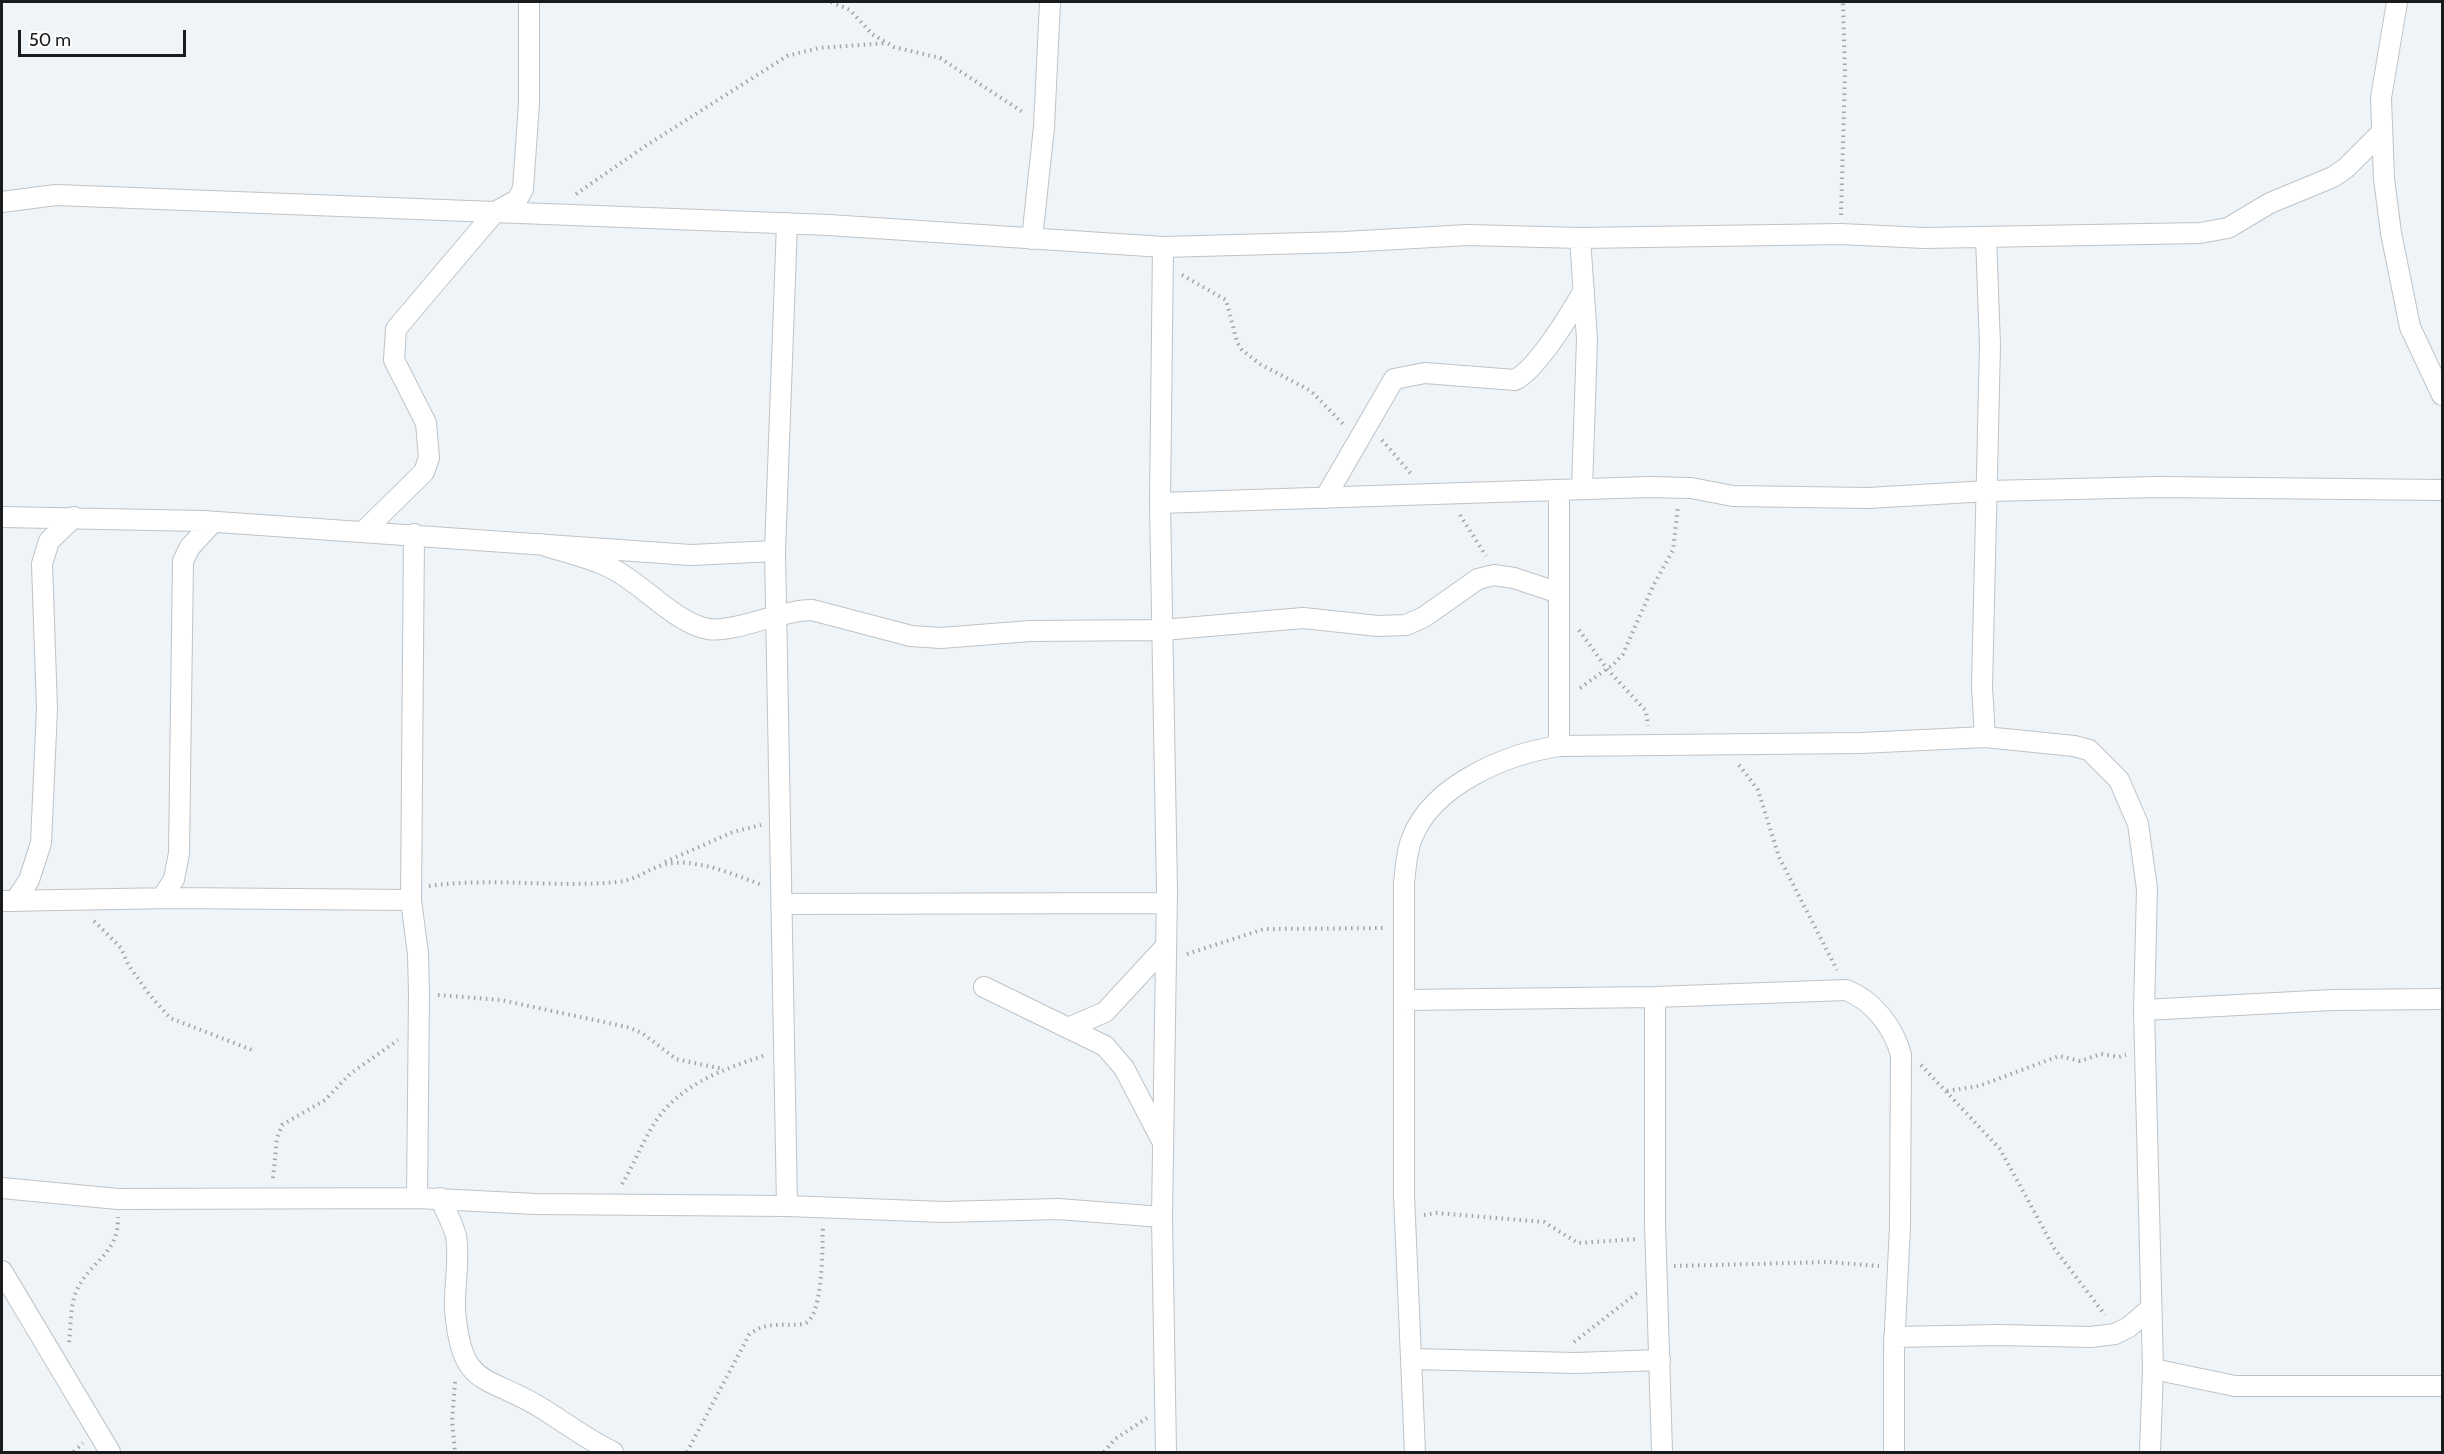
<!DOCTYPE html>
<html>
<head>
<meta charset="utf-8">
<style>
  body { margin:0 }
  #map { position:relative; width:2444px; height:1454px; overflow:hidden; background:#eff4f8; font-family:Cabin,sans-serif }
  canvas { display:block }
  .frame { position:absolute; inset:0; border:3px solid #191b1c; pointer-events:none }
  .scale { position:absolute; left:18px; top:30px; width:168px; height:27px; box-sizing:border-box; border:3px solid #191b1c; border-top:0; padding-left:8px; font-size:18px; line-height:21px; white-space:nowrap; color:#191b1c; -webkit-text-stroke:4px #fff; paint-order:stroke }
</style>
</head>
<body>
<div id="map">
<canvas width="2444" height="1454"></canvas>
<div class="frame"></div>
<div class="scale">50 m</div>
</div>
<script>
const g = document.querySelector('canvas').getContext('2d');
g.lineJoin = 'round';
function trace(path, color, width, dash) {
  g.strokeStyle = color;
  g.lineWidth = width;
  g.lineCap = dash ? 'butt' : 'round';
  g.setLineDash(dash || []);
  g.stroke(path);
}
const minor = new Path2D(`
  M2397,2L2381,98L2384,179L2391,233L2410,327L2442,395
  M2,202L56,195L829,225L1163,247L1344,242L1468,235L1580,238L1841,234L1924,238L2200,233L2228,228L2270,203L2333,177L2346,168L2381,133
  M1580,238L1587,339L1582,489
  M1032,239L1044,127L1050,2
  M1163,247L1160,503L1167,891L1162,1217L1166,1452
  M1559,492V746
  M1325,498L1394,379L1425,373L1515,380C1538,368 1571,313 1584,290
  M1160,503L1648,487L1691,488L1733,496L1868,498L1988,491L2158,487L2442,490
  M2,517L203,521L691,555L775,551
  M365,530L424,472L429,458L426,423L394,360L396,329L495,212L517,200L523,189L529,103V2
  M414,534L411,900L418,954L419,994L417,1198
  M540,544C563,552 589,557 611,568C642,583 675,623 708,629C735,633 780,610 812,610L911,636L941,638L1030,631L1162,630L1303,618L1378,626L1406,625L1424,617L1478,579L1494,575L1514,578L1559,593
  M1985,737L1982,687L1990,345L1986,237
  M162,898L174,879L179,853L183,561L190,547L213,522
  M2,901L172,898L411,900
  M15,901L29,880L41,843L47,709L42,564L49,541L74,517
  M781,904L1166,903
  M984,987L1105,1046L1124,1068L1162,1141
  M1655,997V1223L1662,1452
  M1404,1000L1655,997L1846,990C1873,1000 1894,1028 1901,1055L1900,1226L1894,1349V1452
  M2144,1010L2332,1000L2442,999
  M1068,1028L1105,1012L1166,946
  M2,1188L118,1199L417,1198L535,1204L787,1206L944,1212L1058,1209L1162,1217
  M440,1198C445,1210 453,1224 456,1236C460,1260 454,1286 455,1309C461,1391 488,1374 543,1409C567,1424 588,1440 613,1452
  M787,1206L775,551L787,223
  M2,1271L110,1452
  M1894,1337L1998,1335L2091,1337L2115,1334L2129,1327L2151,1308
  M1412,1359L1575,1363L1660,1360
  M2153,1369L2235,1386H2442
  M1415,1452L1404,1195V883C1406,868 1406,852 1412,838C1433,784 1507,754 1559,746L1861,743L1985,737L2074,746L2089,750L2119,780L2138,824L2147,889L2144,1010L2153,1369L2150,1452`);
trace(minor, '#bec3c7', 22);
trace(new Path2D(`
  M831,2L850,10L872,34L894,47L940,58L1024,113
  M576,194L647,145L787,56L819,48L887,43
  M1841,215L1845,73L1843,2
  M1182,275L1226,300L1237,342L1242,350L1260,364L1311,391L1344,425
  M1382,440L1412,475
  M1460,515L1486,556
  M1579,630L1607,669L1646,711L1648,726
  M1580,688L1614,664L1623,654L1653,586L1673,550L1678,506
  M1739,765L1758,790L1779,857L1837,970
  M665,862L733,832L761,825
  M429,886C492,877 555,888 617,882C646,879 652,860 687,863C712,865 738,876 762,885
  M94,921L121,948L129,966L149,994L170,1018L252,1050
  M1187,954L1264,929L1386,928
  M438,995L501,1000L627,1027L642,1033L676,1059L723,1069
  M1921,1065L2000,1149L2054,1248L2105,1315
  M1947,1091L1979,1086L2059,1056L2080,1061L2101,1054L2119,1057L2126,1055
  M273,1178L277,1138L282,1125L325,1100L350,1074L398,1040
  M622,1184C637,1160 647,1128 667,1107C694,1079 730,1067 766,1055
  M1424,1215L1436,1213L1544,1222L1578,1243L1637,1239
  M1674,1266L1829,1262L1879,1266
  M69,1342C71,1327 70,1306 76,1292C89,1261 119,1255 118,1217
  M1574,1342L1637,1293
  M455,1382L452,1421L455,1452
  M74,1452L83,1443
  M687,1452L749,1335C766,1320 782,1327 803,1324C824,1320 822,1245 823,1227
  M1104,1452L1115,1439L1147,1418`), '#a1a5a8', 4, [1.5, 4.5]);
trace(minor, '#fff', 20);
</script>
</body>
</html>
